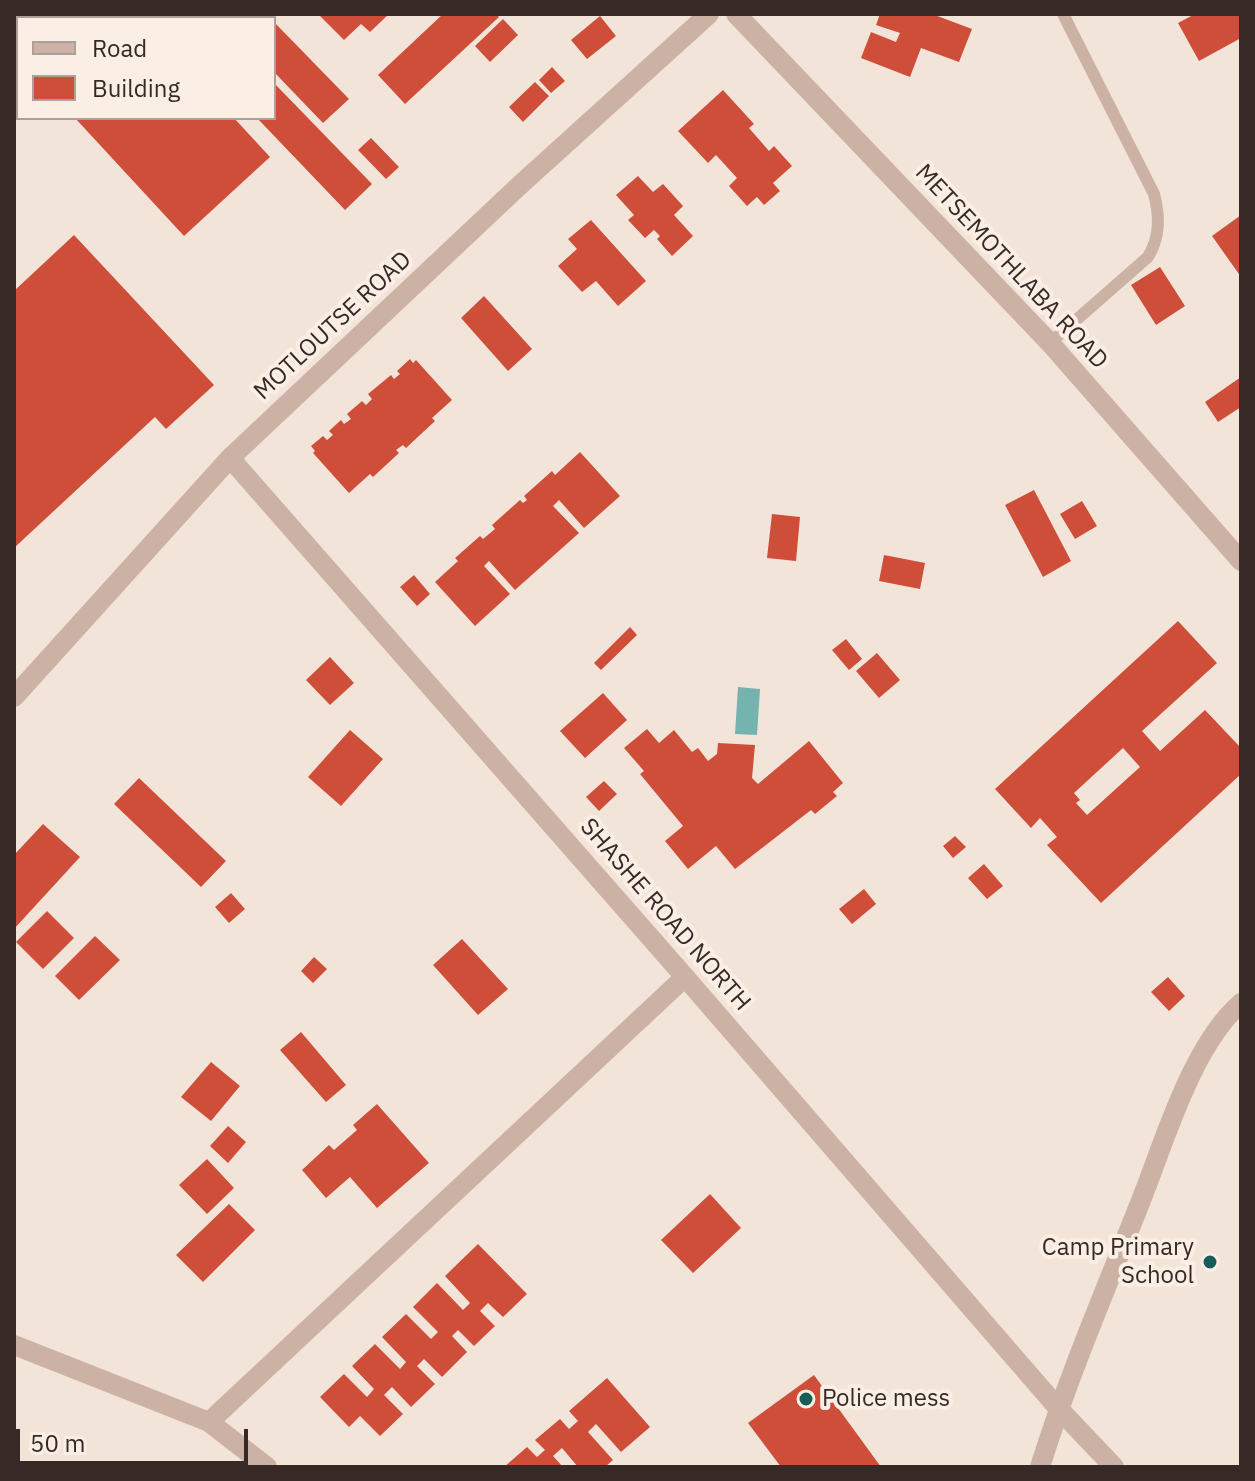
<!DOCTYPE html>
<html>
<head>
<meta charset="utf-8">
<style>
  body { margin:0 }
  #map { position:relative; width:1255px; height:1481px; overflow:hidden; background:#f3e4d9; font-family:"IBM Plex Sans",sans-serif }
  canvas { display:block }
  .frame { position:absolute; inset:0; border:16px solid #372926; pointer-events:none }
  .legend { position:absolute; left:16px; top:16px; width:260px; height:104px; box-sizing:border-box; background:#fbeee5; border:2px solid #ad9f99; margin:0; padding:10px 14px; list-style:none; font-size:24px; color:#372926 }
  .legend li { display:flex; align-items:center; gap:16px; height:40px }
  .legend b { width:40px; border:2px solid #ad9f99 }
  .scale { position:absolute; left:16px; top:1429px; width:232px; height:36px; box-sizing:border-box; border:4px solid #372926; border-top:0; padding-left:10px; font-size:24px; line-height:28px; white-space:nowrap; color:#372926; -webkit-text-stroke:6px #fbeee5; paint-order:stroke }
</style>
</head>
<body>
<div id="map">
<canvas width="1255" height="1481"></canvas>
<div class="frame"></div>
<ul class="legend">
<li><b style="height:10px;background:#ccb2a4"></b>Road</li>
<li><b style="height:22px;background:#cf4e3a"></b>Building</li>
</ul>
<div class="scale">50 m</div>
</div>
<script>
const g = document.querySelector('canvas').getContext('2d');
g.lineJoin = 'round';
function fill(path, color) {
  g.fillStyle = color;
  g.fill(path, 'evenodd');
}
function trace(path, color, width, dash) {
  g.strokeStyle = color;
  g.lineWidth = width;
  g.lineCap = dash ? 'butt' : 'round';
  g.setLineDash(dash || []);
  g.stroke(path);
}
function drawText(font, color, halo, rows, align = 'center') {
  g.font = font + ' "IBM Plex Sans",sans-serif';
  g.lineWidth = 8;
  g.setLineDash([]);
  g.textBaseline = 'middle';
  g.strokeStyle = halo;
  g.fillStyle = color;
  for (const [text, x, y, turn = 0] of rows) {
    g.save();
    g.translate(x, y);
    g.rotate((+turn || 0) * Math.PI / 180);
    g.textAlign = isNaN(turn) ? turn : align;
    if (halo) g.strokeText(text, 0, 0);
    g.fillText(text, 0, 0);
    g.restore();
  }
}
fill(new Path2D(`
  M738,687L760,689L757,735L735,734Z`), '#75b3ae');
fill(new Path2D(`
  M93,14H138L142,18H89Z
  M318,14H389L370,32L361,24L344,40Z
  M443,14H496L499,17L405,104L378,75Z
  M880,14H932L972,29L959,62L921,48L910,77L861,58L871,32L896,42L900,33L876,25Z
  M1195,14H1241V38L1199,61L1178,23Z
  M600,16L616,36L587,59L571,40Z
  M503,19L518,35L490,62L475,46Z
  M274,22L349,99L323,123L274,72Z
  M552,67L565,81L551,93L539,80Z
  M535,82L549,96L523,122L509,107Z
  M274,83L372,184L345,210L257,118H274Z
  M723,90L754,124L749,128L769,151L774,146L792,166L773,183L780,191L764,205L757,197L747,206L729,186L737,178L716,155L708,163L678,131Z
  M75,118H234L270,157L184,236Z
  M371,138L399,167L386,179L358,150Z
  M638,176L653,192L663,184L683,206L674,215L693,236L672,256L657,239L660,236L654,230L645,238L628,220L634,215L616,195Z
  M1241,215V277L1212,236Z
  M591,220L646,281L618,306L596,281L582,292L558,266L577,249L568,239Z
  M74,235L214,385L166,429L155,417L14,548V291Z
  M1160,267L1185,306L1156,325L1131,285Z
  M484,296L532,349L508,371L461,318Z
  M410,359L413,363L416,360L452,400L432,418L435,421L406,448L403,445L396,450L399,453L373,477L370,474L349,493L313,453L315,451L311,446L323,436L327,440L333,435L329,431L341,420L344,424L351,419L347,414L362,401L366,405L372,399L368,394L391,375L394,379L400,374L397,371Z
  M1241,377V407L1218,422L1205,402Z
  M580,452L620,496L584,528L559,500L553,506L579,533L515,590L489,561L484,566L510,594L475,626L435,582L458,561L455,558L480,536L483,539L495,529L492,525L520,500L523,503L527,500L524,496L552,471L555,475Z
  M1034,490L1071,561L1043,577L1005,505Z
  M1082,501L1097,526L1075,539L1060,514Z
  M772,514L800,517L796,561L767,558Z
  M884,555L925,563L920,589L879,581Z
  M414,575L430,594L417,606L400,587Z
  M1178,621L1217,663L1142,731L1160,751L1205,710L1241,748V774L1101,903L1047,845L1057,837L1040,818L1031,828L995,789ZM1123,748L1140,767L1087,815L1076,803L1080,800L1074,793Z
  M630,627L637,635L601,670L594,663Z
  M846,639L862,659L849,670L832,650Z
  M877,653L900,680L879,698L856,671Z
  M330,657L354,683L330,705L306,680Z
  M603,693L627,720L585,758L560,731Z
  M647,729L659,743L674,730L692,752L698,748L708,761L717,754L718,743L755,745L752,778L758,784L809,741L843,783L833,792L837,796L815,814L811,810L735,869L716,846L688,869L665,841L683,826L640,774L644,771L624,748Z
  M350,730L383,759L341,806L308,777Z
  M139,778L226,861L201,887L114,804Z
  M604,781L617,794L599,811L586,797Z
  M43,824L80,857L14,929V855Z
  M955,836L966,847L953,858L943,846Z
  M984,864L1003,886L987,899L968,878Z
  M864,889L876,904L852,924L839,909Z
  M231,893L245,909L229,923L215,907Z
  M47,911L74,938L43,969L16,942Z
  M95,936L120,960L79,1000L55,976Z
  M462,939L508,989L478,1015L433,965Z
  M314,957L327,969L313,983L301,971Z
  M1168,977L1185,996L1169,1011L1151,992Z
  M301,1032L346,1085L326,1102L280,1050Z
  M211,1062L240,1086L211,1121L181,1097Z
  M377,1104L429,1163L377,1208L350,1177L326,1198L302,1170L329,1145L334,1150L357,1130L353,1125Z
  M228,1126L246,1142L228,1163L210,1146Z
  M207,1159L234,1188L207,1214L179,1185Z
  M710,1194L741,1228L693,1273L661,1240Z
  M229,1204L255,1230L203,1282L176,1255Z
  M478,1244L527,1294L503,1317L488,1303L480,1311L495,1326L474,1346L458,1330L452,1336L467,1352L442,1377L424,1359L417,1366L435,1384L411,1407L392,1387L384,1395L403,1414L380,1436L360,1416L349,1427L320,1397L344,1374L367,1397L374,1389L352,1366L375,1344L400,1369L406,1362L382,1337L406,1314L431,1339L438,1332L413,1307L437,1283L463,1310L470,1303L445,1276Z
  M814,1375L881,1467H781L748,1423Z
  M607,1378L650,1427L621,1452L596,1424L588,1432L613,1460L605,1467H578L562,1448L553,1456L563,1467H504L527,1447L537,1457L545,1450L535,1440L560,1419L569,1429L578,1421L569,1411Z`), '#cf4e3a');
trace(new Path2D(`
  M1050,343L1148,257C1160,237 1160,217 1154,194L1063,14`), '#ccb2a4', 12);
trace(new Path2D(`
  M736,14L1050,343L1241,561
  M230,458L685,977L1058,1408L1114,1467
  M14,697L230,458L520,185L709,14
  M14,1345L209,1422L267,1467
  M209,1422L685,977
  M1040,1467C1068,1377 1105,1291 1140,1203C1164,1143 1192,1045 1241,1003`), '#ccb2a4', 20);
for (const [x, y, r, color] of [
  [1210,1262,8,"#185c58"],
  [806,1399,8,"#185c58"]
]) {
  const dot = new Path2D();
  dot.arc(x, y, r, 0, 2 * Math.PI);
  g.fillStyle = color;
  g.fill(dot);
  trace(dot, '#fbeee5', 3);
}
drawText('24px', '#372926', '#fbeee5', [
  ["METSEMOTHLABA ROAD",1011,267,47],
  ["MOTLOUTSE ROAD",333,326,-43],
  ["SHASHE ROAD NORTH",665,915,49]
]);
drawText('24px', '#372926', '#fbeee5', [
  ["Camp Primary",1194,1248],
  ["School",1194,1276],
  ["Police mess",822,1399,"left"]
], 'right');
</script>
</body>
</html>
